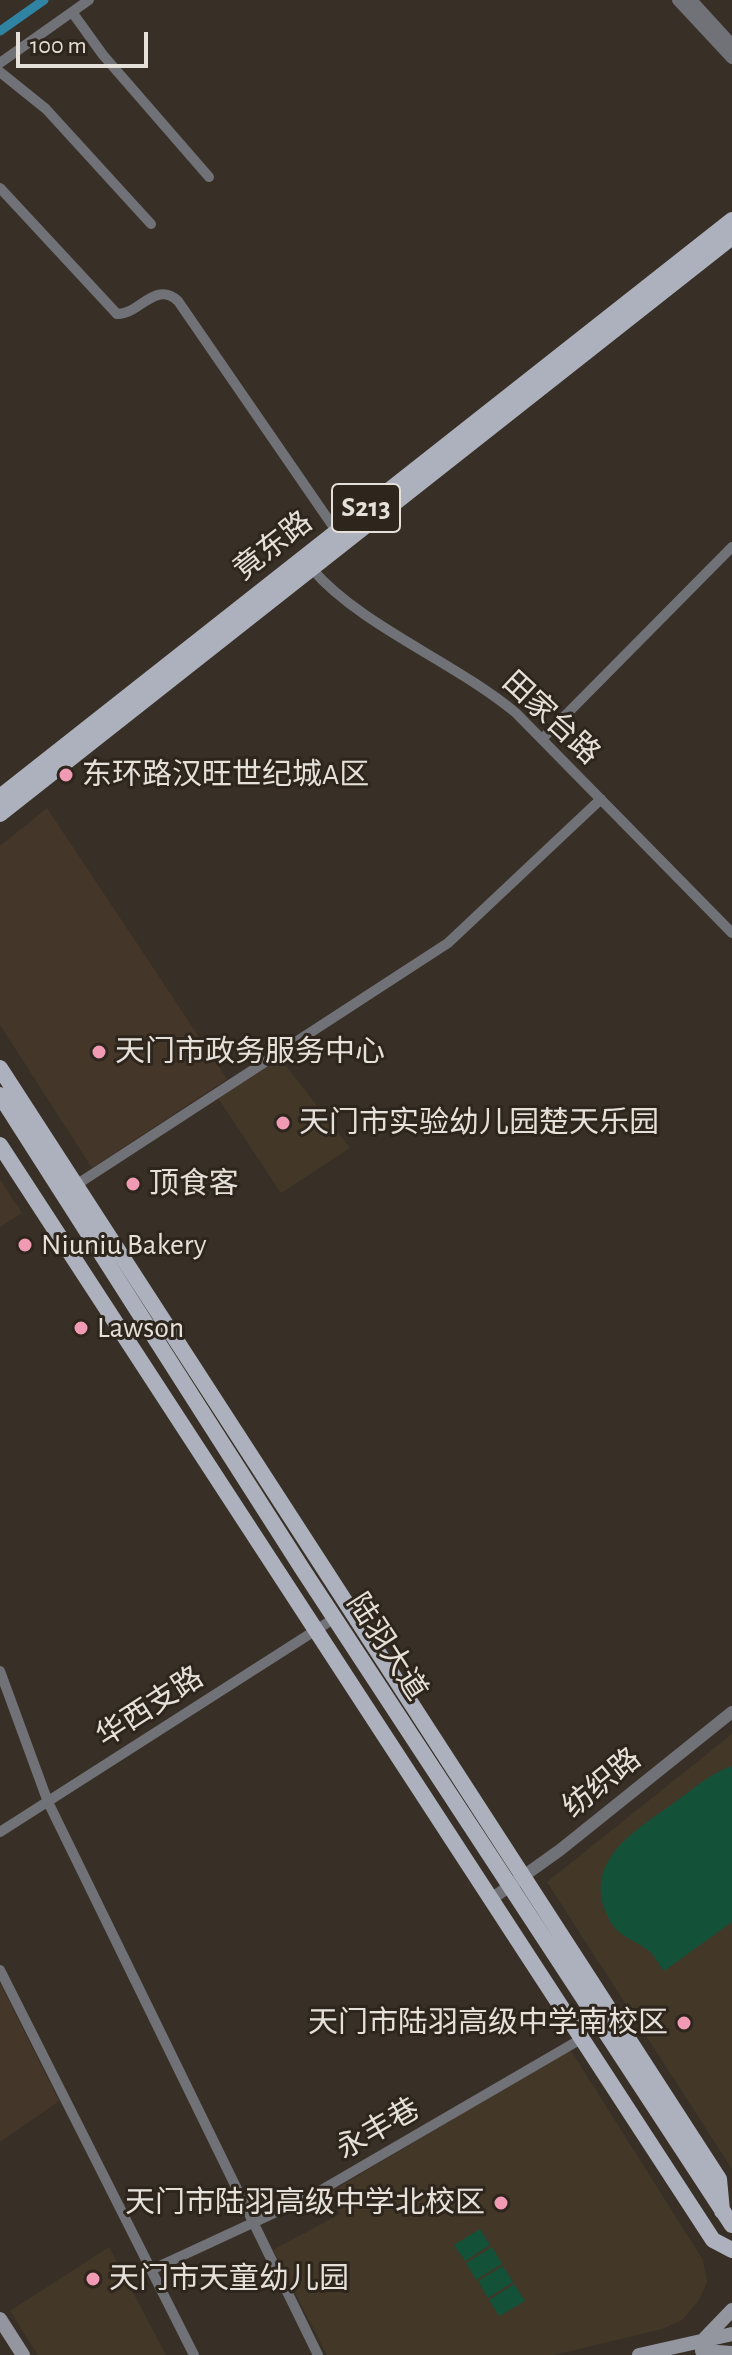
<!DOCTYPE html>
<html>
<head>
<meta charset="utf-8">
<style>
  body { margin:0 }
  #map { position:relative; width:732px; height:2355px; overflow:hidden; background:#383026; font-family:"Alegreya Sans",sans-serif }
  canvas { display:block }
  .scale { position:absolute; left:16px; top:32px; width:132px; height:36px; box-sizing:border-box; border:4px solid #e6e0da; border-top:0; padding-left:10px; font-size:24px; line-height:28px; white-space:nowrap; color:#e6e0da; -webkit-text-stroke:6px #2e261c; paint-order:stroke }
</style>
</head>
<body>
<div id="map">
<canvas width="732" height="2355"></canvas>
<div class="scale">100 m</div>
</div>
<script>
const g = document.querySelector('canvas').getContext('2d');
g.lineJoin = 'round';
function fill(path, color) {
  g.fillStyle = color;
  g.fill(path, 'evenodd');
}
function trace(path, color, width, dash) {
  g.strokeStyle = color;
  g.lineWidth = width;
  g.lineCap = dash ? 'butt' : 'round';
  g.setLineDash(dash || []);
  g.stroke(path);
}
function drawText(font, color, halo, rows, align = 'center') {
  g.font = font + ' "Alegreya Sans","Noto Sans SC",sans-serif';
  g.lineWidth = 6;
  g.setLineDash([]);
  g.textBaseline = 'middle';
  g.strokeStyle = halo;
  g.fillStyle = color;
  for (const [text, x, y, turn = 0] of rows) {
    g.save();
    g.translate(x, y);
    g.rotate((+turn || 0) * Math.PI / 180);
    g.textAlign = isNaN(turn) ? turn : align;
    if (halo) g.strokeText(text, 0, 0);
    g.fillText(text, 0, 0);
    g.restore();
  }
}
fill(new Path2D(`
  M47,808L227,1079L92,1168L0,1025V846Z
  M0,1179L22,1213L0,1227Z
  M0,1983L59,2101L0,2142Z`), '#443628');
fill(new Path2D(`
  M280,1058L350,1148L281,1193L218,1098Z
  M732,1734V2169L547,1882Z
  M570,2049L703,2260L707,2282L699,2300L682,2320L662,2329L554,2355H327L273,2250L340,2214L329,2193Z
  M109,2247L166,2355H38L10,2311Z`), '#433728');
fill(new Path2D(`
  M732,1766V1922L664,1971C659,1965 655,1956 649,1951C634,1939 617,1937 608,1917C581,1861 636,1830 675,1802C693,1789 711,1773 732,1766Z
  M480,2229L490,2245L465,2261L454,2245Z
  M492,2247L502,2264L476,2280L466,2263Z
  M503,2266L513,2282L488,2298L478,2281Z
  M514,2284L525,2301L499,2316L489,2300Z`), '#135139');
trace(new Path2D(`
  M0,31L44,0`), '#3083a2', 9);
trace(new Path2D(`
  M72,12L103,55L209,177
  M0,63L89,0
  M0,72L46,109L151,224
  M0,188L117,314C139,315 155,280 178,301L339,535
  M312,569C361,626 455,662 516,713L732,933
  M542,739L732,547
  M76,1185L448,943L601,799
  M0,1671L48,1802L318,2355
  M0,1832L327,1623
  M0,1970L194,2355
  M151,2270L311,2196L581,2039`), '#707278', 10);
trace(new Path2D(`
  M678,0L732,58
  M691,0L732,45
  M490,1900L560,1850L732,1712`), '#707278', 12);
trace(new Path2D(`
  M0,2319L23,2355
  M705,2338L732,2310
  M702,2351L732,2353
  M639,2355L732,2334`), '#93969f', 14);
trace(new Path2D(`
  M0,797L732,220
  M0,814L732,237
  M0,1068L719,2179L722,2211
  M0,1095L303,1570L732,2225
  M0,1145L713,2240L732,2250`), '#adb1bd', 16);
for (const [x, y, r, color] of [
  [66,775,8,"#f09ab4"],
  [99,1052,8,"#f09ab4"],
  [283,1123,8,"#f09ab4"],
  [133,1184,8,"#f09ab4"],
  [25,1245,8,"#f09ab4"],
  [81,1328,8,"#f09ab4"],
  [684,2023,8,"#f09ab4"],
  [501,2203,8,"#f09ab4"],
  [93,2279,8,"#f09ab4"]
]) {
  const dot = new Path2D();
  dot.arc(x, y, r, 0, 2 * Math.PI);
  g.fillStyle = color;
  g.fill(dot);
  trace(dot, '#2e261c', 3);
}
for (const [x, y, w] of [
  [366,508,68]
]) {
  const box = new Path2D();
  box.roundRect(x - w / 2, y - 24, w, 48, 6);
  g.fillStyle = '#2e261c';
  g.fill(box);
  trace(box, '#e6e0da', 2);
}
drawText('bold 28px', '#e6e0da', null, [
  ["S213",366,508]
]);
drawText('30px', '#e6e0da', '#2e261c', [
  ["竟东路",273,546,-38],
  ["田家台路",551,718,43],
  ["陆羽大道",387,1647,57],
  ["华西支路",150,1707,-33],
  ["纺织路",602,1783,-39],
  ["永丰巷",378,2129,-30]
]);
drawText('30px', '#e6e0da', '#2e261c', [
  ["东环路汉旺世纪城A区",82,775],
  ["天门市政务服务中心",115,1052],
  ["天门市实验幼儿园楚天乐园",299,1123],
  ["顶食客",149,1184],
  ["Niuniu Bakery",41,1245],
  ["Lawson",97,1328],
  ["天门市陆羽高级中学南校区",668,2023,"right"],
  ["天门市陆羽高级中学北校区",485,2203,"right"],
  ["天门市天童幼儿园",109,2279]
], 'left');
</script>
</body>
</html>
